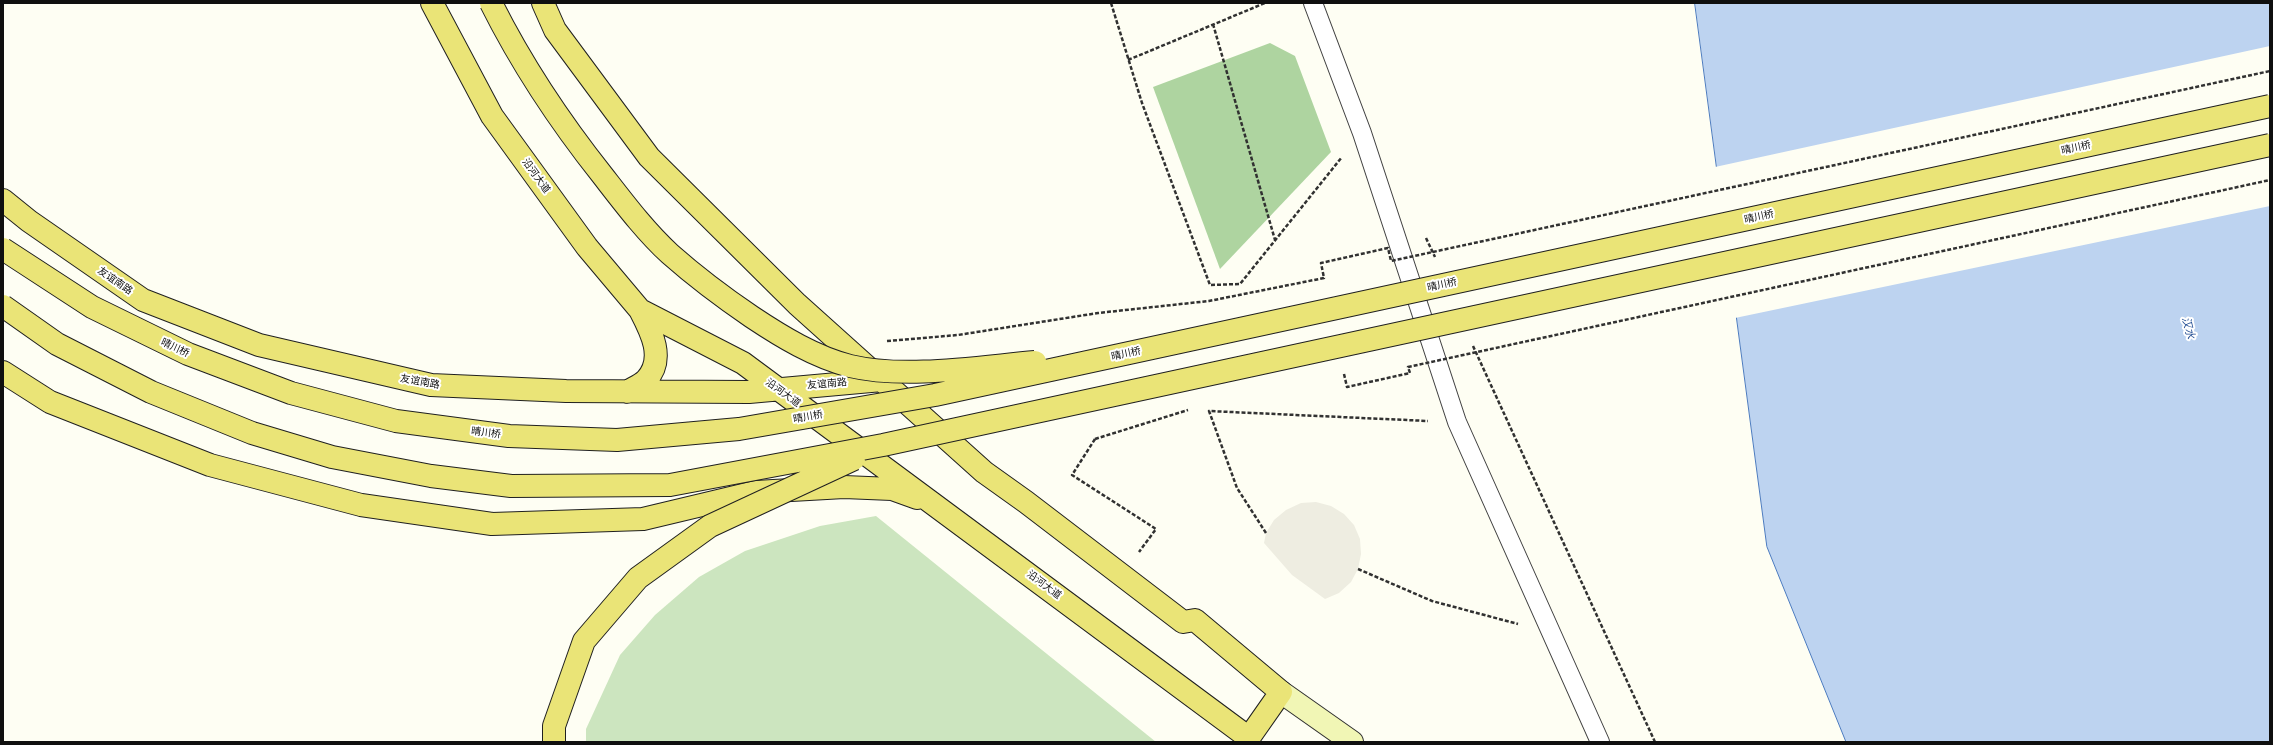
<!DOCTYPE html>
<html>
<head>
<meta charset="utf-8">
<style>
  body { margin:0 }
  #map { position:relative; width:2273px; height:745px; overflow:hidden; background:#fefef3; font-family:"IBM Plex Serif",serif }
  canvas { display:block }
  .frame { position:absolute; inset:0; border:4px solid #0f0f0f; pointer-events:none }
</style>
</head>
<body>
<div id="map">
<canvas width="2273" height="745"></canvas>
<div class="frame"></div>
</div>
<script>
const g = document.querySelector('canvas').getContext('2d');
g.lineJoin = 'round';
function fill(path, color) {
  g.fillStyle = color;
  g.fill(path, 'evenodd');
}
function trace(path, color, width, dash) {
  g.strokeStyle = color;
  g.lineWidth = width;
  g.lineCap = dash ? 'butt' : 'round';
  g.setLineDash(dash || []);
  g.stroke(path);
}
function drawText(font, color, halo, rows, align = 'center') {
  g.font = font + ' "IBM Plex Serif","Noto Sans SC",serif';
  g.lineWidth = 4;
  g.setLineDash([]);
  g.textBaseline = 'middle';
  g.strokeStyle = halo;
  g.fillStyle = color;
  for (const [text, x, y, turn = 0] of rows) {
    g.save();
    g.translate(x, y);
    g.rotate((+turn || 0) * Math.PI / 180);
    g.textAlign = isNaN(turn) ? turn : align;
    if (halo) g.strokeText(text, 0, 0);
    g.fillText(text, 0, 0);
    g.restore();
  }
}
fill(new Path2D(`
  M876,516L1156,742H586V729L620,655L655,615L699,577L745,551L820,526Z`), '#cce5bf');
fill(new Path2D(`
  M1270,43L1295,56L1331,152L1220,269L1153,87Z`), '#aed4a0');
fill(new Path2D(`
  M1316,502L1331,506L1344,514L1354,525L1360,539L1361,554L1358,569L1351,582L1339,593L1325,599L1292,575L1264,543L1266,533L1274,520L1286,510L1301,503Z`), '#eeede1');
const water = new Path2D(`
  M1695,3H2270V742H1846L1767,547Z`);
fill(water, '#bdd3f0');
trace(water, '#4c7bbf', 1);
fill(new Path2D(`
  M2270,46V206L1735,318L1715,167Z`), '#fefef3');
const lane = new Path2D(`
  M1313,3L1362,133L1457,422L1600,742`);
const secondary = new Path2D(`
  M1281,692L1352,742`);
const primary = new Path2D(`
  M432,3L492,116L587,247L640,310L743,363L1249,738
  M543,3L555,30L649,157L797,304L984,472L1026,502L1183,622L1195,620L1281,692L1246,742
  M3,200L29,221L143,300L259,345L431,385L566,391L749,392L882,380
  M3,372L50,402L210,465L361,505L492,524L643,519L756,492L844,487L892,489L917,498
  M627,392C633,388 641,385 646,380C666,359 651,331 640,310`);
trace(lane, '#424242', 20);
trace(secondary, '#313131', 24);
trace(primary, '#202020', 24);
trace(new Path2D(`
  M1111,3L1142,103L1210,285L1240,284L1342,157
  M1213,24L1275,240
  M1128,60L1265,3
  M1426,238L1435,257
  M1473,346L1655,742
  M1095,439L1072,475L1156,529L1139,552
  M1266,533L1237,488L1209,411L1428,421
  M1358,569L1432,601L1518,624`), '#313131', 2.5, [4, 2]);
trace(lane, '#fff', 18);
trace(secondary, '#f1f6b5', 22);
trace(primary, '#eae477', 22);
const primaryBridge = new Path2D(`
  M491,3C522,65 560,122 603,176C624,203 645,231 670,254C696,277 724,298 752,317C782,337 815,357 850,366C905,379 978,367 1035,362
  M3,249L92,307L188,354L291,393L396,421L509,436L617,440L739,429L935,395L2270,106
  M3,306L57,344L151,392L252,433L332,457L431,476L511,486L670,485L883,445L2270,145
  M554,742V726L584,641L638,578L710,526L854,459`);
trace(primaryBridge, '#202020', 24, []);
trace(new Path2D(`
  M887,341L958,335L1098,313L1209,301L1324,278L1321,263L1388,248L1391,261L2270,71
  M1344,374L1347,387L1410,373L1408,367L2270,180
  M1095,439L1188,410`), '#313131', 2.5, [4, 2]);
trace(primaryBridge, '#eae477', 22);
drawText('10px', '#0f0f0f', '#fff', [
  ["晴川桥",2076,148,-12],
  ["沿河大道",536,176,54],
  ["晴川桥",1759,217,-12],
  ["友谊南路",115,281,35],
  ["晴川桥",1442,285,-12],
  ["晴川桥",175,348,25],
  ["晴川桥",1126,354,-12],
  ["友谊南路",420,382,10],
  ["友谊南路",827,384,-5],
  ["沿河大道",783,393,36],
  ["晴川桥",808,417,-10],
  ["晴川桥",486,433,7],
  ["沿河大道",1044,585,37]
]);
drawText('italic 11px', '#254f94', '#fff', [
  ["汉水",2188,328,76]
]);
</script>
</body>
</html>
